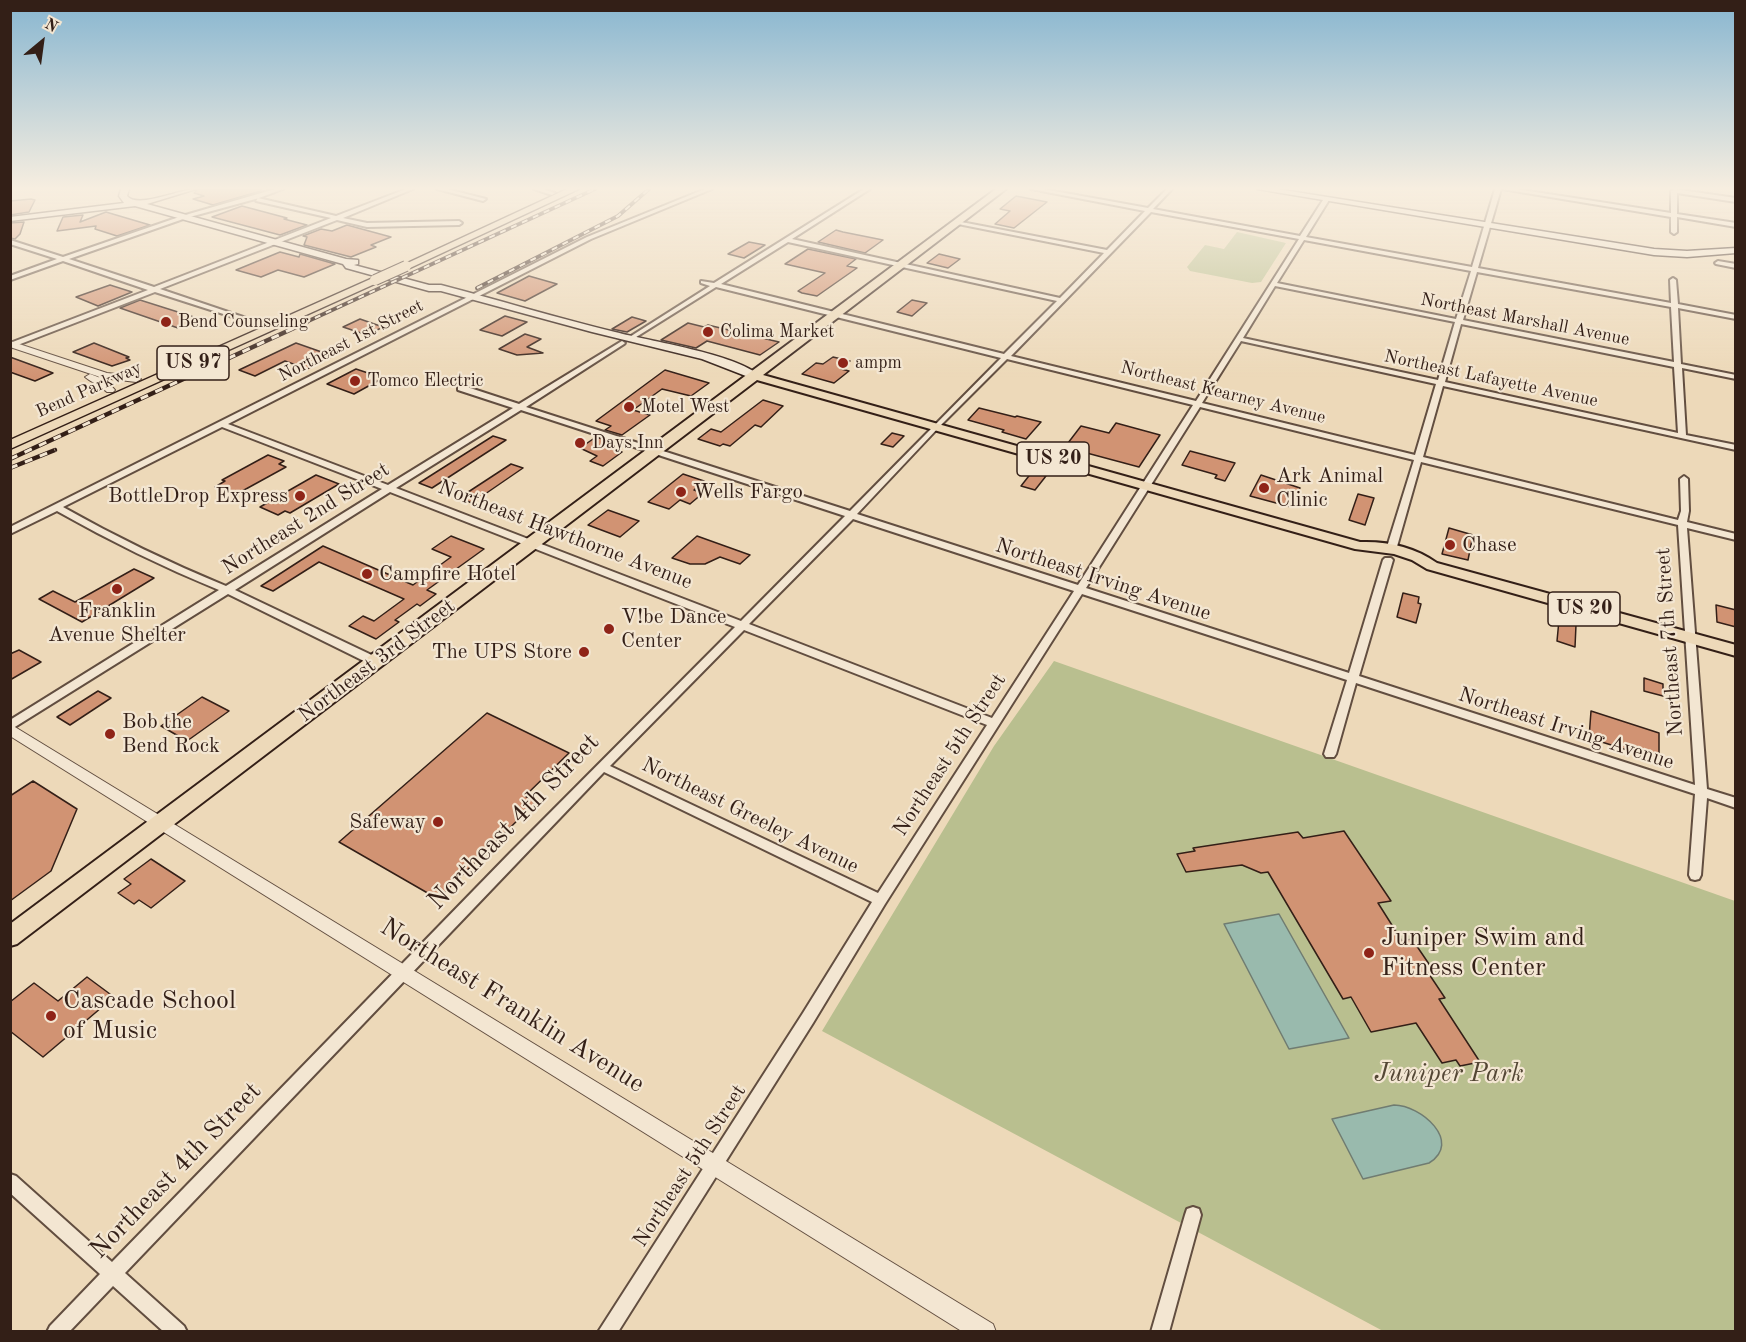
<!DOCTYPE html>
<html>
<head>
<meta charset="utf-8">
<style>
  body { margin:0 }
  #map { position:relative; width:1746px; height:1342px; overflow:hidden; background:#edd9b9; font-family:"Old Standard TT",serif }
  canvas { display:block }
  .frame { position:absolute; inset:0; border:12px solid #331f17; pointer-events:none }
  .north { position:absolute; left:12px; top:12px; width:60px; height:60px; -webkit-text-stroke:4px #f3e6d2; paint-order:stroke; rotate:29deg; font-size:16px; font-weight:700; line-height:24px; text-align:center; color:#331f17 }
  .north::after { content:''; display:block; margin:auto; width:21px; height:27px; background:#331f17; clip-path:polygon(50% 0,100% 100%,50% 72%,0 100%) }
</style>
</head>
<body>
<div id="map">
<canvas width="1746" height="1342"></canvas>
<div class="frame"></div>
<div class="north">N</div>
</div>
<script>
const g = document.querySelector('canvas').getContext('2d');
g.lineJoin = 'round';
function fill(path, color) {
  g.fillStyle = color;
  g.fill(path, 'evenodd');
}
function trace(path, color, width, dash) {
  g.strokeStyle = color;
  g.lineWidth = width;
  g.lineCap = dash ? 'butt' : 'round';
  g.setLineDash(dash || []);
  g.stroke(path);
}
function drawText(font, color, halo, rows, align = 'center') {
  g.font = font + ' "Old Standard TT",serif';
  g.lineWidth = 4.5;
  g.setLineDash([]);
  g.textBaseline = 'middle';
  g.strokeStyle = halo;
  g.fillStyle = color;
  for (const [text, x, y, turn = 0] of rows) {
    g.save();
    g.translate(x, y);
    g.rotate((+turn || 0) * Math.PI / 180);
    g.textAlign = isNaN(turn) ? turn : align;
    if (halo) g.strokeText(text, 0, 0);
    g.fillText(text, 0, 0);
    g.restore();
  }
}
fill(new Path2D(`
  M1237,232L1286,243L1261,282L1252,283L1190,271L1187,267L1205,245L1224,249Z
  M1054,661L1735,901V896V1331H1383L822,1031L994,746Z`), '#b9bf8f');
const water = new Path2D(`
  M1279,914L1349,1038L1289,1049L1224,924Z
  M1394,1105C1421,1105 1463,1142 1429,1163L1363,1179L1332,1119Z`);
fill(water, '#99baad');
trace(water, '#707c71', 1.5);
const building = new Path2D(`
  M198,189H261V191L213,205L193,199L204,196L194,193Z
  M1016,196L1047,202L1014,228L995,224L1010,211L1000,209Z
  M31,199L35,200L29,212L10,215V201Z
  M242,206L287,218L284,219L307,225L280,235L212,217Z
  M106,212L150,225L117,236L95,229L96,226L57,231L63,217L83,215L80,222Z
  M24,222L20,234L15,239L10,238V223Z
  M347,225L391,237L371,245L376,247L351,257L304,245L307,237L303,236L321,229L332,231Z
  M836,230L843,232L883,240L865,253L818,242Z
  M749,242L765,245L744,258L728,254Z
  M808,249L856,259L847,266L857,268L817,296L802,293L798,291L825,273L785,264Z
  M280,252L299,257L300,254L335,264L304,277L278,270L261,277L236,270Z
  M939,254L960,259L948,268L927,263Z
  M529,276L557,284L525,301L497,293Z
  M110,285L132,292L98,306L76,297Z
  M140,300L200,319L178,328L120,308Z
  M912,300L927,303L912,316L897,312Z
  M505,316L527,322L502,336L480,330Z
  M632,317L646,321L627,332L612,329Z
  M360,319L383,327L367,335L343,327Z
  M688,323L704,327L708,325L779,342L760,355L707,341L696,348L661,340Z
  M525,334L541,339L527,347L543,353L517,355L499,349Z
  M94,343L129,357L126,358L130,360L112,366L73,352Z
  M296,343L333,356L307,369L285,361L255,376L239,370Z
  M10,357L40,368L53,373L35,381L10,372Z
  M833,357L850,361L841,369L849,371L834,383L802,374L816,363L823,364Z
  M356,369L383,378L354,394L327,384Z
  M665,370L709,383L691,396L662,389L633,410L650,415L622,435L605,430L611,426L596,421Z
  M763,400L783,406L761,427L755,425L730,446L723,444L720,446L698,439L711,429L721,432Z
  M979,408L1015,417L1017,416L1041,422L1026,439L1002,432L1004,430L968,420Z
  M1116,423L1160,435L1139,467L1083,452L1084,449L1077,447L1078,445L1068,443L1081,426L1109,433Z
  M892,433L904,436L893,447L881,444Z
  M493,436L506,440L432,488L419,483Z
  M596,437L612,442L606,447L622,452L603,466L590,461L597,456L580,448Z
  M1190,451L1235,463L1225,481L1215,478L1217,475L1182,465Z
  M268,455L284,461L279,464L286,467L235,495L215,487L225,481L222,480Z
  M511,464L523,468L472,503L459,498Z
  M1032,472L1046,476L1035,490L1021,486Z
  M683,474L704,481L694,490L703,493L690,504L680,500L669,509L648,502Z
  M316,475L339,484L290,513L285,511L278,515L260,507Z
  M1261,475L1300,488L1291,507L1250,496Z
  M1358,494L1374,498L1365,525L1349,520Z
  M608,510L639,521L620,537L588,525Z
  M1449,528L1473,535L1468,560L1442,554Z
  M451,536L484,549L427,590L436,594L420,606L417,604L395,620L399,622L376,639L349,626L363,616L374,621L404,599L319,562L273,591L261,586L323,546L413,585L451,557L432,549Z
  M697,536L750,555L740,564L720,557L705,564H690L672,558Z
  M134,569L154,578L82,622L39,599L53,591L75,602Z
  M1403,593L1419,597L1418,603L1421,604L1416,623L1397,617Z
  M1716,605L1736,610V627L1717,622Z
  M1559,620L1576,625L1575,647L1557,641Z
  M19,650L41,662L10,680V654Z
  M1644,678L1663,684V696L1644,691Z
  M98,691L111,698L70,725L57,717Z
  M202,697L229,711L187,741L161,726Z
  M1591,711L1659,733V760L1589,738Z
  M487,713L569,753L525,796L536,802L438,899L339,842Z
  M33,781L77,809L51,871L10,901V796Z
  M1344,831L1391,901L1378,903L1402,941L1412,939L1429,964L1423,965L1445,998L1439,999L1480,1062L1460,1066L1456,1060L1442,1063L1416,1023L1371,1032L1351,997L1343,999L1268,872L1261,873L1242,865L1186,872L1177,854L1195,851L1193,848L1298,832L1303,838Z
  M151,859L185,881L151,908L139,900L134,904L118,893L131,884L124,879Z
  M87,977L114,997L43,1057L10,1031V1002L34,983L58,1001Z`);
fill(building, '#d19373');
trace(building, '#331f17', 1.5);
const minor = new Path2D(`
  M275,189H283L259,198L186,218L69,259L154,287L331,218L256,201L258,198L336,216L406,189H413L343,218L367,223L459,221L462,223L459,225L367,227L337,220L160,289L246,318V320H242L155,292L10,348V343L148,290L63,261L10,280V276L57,259L10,244V240L63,257L182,216Z
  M437,189H447L486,199L483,201Z
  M534,189H543L555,193L552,195Z
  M705,189H712L591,239L228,424L388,485L513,408L458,390V386H464L519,404L622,341L625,343L624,344L526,407L850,511L1001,358L716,287L633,339L628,338L710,286L701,283V281L714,283L864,189H870L792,239L1060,298L1104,253L958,224L955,222L956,221L1107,250L1145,211L1031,189H1043L1148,208L1167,189H1172L1153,209L1300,236L1323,200L1326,198L1329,200L1306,237L1472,267L1495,189H1501L1478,268L1671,303L1670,280L1673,278L1676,280L1678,304L1736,315V319L1678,308L1681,364L1736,375V379L1682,368L1686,435L1736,445V450L1443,386L1423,457L1678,520L1681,511L1680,479L1684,476L1688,479L1689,511L1687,522L1736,534V540L1687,528L1707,789L1736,798V808L1707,798L1701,875L1699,879L1695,880L1691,879L1689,875L1695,794L1356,683L1336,754L1334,757H1326L1324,754L1347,680L1082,594L885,904L813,1023L618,1332H598L803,1013L872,902L604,772L125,1273L184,1326L187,1332H164L113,1286L69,1332H47L50,1326L100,1274L10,1193V1174L16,1176L112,1262L510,853L735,627L390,492L235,590L380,659L381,662L380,665H372L228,594L10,730V720L219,590C163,567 110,541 57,511L10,534V527L587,237ZM1151,212L1299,239L1196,401L1011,356ZM1304,240L1471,271L1456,319L1277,283ZM788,242L1057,301L1004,354L721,284ZM1477,272L1671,307L1674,362L1463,320ZM1275,286L1455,322L1438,380L1243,338ZM1461,324L1674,367L1678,433L1445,382ZM1241,341L1436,384L1415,455L1202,403ZM1007,359L1193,405L1078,585L857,514L939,427ZM1200,407L1414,460L1386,550L1391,553L1396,550L1421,462L1678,525L1695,785L1359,676L1393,560L1391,558H1385L1383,560L1349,673L1086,588ZM521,410L845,516L741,621L396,488ZM222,427L382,489L226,586C170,563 116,537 63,507ZM853,519L1074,591L992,718L749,624ZM744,630L987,725L878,893L610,766Z
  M1502,189H1516L1671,213V191L1674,189L1736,198V202L1677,193V214L1736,223V227L1677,217V232L1674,234L1671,232V217Z
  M1718,261L1736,264V268L1716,264L1715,263Z
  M1193,1207L1199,1209L1201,1215L1169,1332H1151L1185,1215L1187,1209Z`);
const tertiary = new Path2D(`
  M10,341L107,373L136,376L141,379L136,382L103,378L10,347Z
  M90,374L106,380L115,390L113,392H107C99,384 92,383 85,377Z
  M10,724L993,1324L996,1332H963L10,736Z`);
const secondary = new Path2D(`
  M121,189H129L127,196C138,209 179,189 196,189L147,204L346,259L358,260V264L354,265L429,285H441C499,300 557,318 615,332C649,341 736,354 760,376L751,378L702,359L592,332L441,291H429L346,268L343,264L135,206L10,221V217L124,203L119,196Z
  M1257,189H1277L1654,249L1687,251L1736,248V253L1687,257L1654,255Z`);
const primary = new Path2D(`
  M996,189H1006L763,375L1360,542C1387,541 1415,547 1437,563L1736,645V656L1427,569L1412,560L1394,554L1355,549L757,380L17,944L10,946V924Z`);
const trunk = new Path2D(`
  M567,189H579L410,268L401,266Z
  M375,277L380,280L379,282L10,449V440Z`);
trace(minor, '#624e40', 4);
trace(tertiary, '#624e40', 2);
trace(secondary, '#331f17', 3);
trace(primary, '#331f17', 4);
trace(trunk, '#331f17', 3);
fill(minor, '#f3e6d2');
fill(tertiary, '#f3e6d2');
fill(secondary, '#f3e6d2');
fill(primary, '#edd9b9');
fill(trunk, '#edd9b9');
const railFar1 = new Path2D(`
  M477,288L618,216L649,189
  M304,323L595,189`);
const rail = new Path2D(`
  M10,459L307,322
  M10,468L55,450`);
trace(railFar1, '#331f17', 4);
trace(rail, '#331f17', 4.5);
trace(railFar1, '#f3e6d2', 2, [6]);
trace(rail, '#f3e6d2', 3, [8]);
const trunkBridge = new Path2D(`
  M375,280L406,266`);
trace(trunkBridge, '#331f17', 12, []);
trace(trunkBridge, '#edd9b9', 10);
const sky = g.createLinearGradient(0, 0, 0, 377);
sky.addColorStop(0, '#88b6d0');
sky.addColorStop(0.5, '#f7eee0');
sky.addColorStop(1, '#f7eee000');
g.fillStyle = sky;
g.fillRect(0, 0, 1746, 377);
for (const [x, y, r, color] of [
  [166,322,6,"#8f2418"],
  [708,332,6,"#8f2418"],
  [843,363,6,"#8f2418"],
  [355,381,6,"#8f2418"],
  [629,407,6,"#8f2418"],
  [580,443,6,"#8f2418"],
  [1264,488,6,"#8f2418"],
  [681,492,6,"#8f2418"],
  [300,496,6,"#8f2418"],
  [1450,545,6,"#8f2418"],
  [367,574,6,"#8f2418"],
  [117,589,6,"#8f2418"],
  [609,629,6,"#8f2418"],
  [584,652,6,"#8f2418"],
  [110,734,6,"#8f2418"],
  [438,822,6,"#8f2418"],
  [1369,953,6,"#8f2418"],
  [51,1016,6,"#8f2418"]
]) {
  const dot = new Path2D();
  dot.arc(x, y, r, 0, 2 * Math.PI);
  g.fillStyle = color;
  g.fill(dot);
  trace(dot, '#f3e6d2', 2);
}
drawText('18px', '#331f17', '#f3e6d2', [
  ["Northeast Marshall Avenue",1525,320,11],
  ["Northeast 1st Street",351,341,-27],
  ["Northeast Lafayette Avenue",1491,379,12],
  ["Bend Parkway",89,390,-24],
  ["Northeast Kearney Avenue",1223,393,14]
]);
drawText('18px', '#331f17', '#f3e6d2', [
  ["Bend Counseling",178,322],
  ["Colima Market",720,332],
  ["ampm",855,363],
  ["Tomco Electric",367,381],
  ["Motel West",641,407],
  ["Days Inn",592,443]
], 'left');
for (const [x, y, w] of [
  [193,363,72],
  [1053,459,72],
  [1584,609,72]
]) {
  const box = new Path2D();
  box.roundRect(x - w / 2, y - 17, w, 34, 4.5);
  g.fillStyle = '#f3e6d2';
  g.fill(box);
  trace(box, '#331f17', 1.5);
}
drawText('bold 20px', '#331f17', null, [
  ["US 97",193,363],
  ["US 20",1053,459],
  ["US 20",1584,609]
]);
drawText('21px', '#331f17', '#f3e6d2', [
  ["Ark Animal",1276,476],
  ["Clinic",1276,500],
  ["Wells Fargo",693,492],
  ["BottleDrop Express",288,496,"right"],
  ["Chase",1462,545],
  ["Campfire Hotel",379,574],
  ["Franklin",117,611,"center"],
  ["Avenue Shelter",117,635,"center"],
  ["V!be Dance",621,617],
  ["Center",621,641],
  ["The UPS Store",572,652,"right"],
  ["Bob the",122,722],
  ["Bend Rock",122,746],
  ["Safeway",426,822,"right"]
], 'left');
drawText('21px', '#331f17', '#f3e6d2', [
  ["Northeast 2nd Street",306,519,-32],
  ["Northeast Hawthorne Avenue",565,535,21],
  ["Northeast Irving Avenue",1103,580,18],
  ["Northeast 7th Street",1670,642,-94],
  ["Northeast 3rd Street",377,661,-37],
  ["Northeast Irving Avenue",1566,729,18],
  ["Northeast 5th Street",950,755,-57],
  ["Northeast Greeley Avenue",750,816,26],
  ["Northeast 5th Street",690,1166,-57]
]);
drawText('26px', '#331f17', '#f3e6d2', [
  ["Northeast 4th Street",514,822,-46],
  ["Northeast Franklin Avenue",512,1006,32],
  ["Northeast 4th Street",176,1171,-46]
]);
drawText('26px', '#331f17', '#f3e6d2', [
  ["Juniper Swim and",1381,938],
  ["Fitness Center",1381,968],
  ["Cascade School",63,1001],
  ["of Music",63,1031]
], 'left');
drawText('italic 26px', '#544735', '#f3e6d2', [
  ["Juniper Park",1449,1074]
]);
</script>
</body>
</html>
